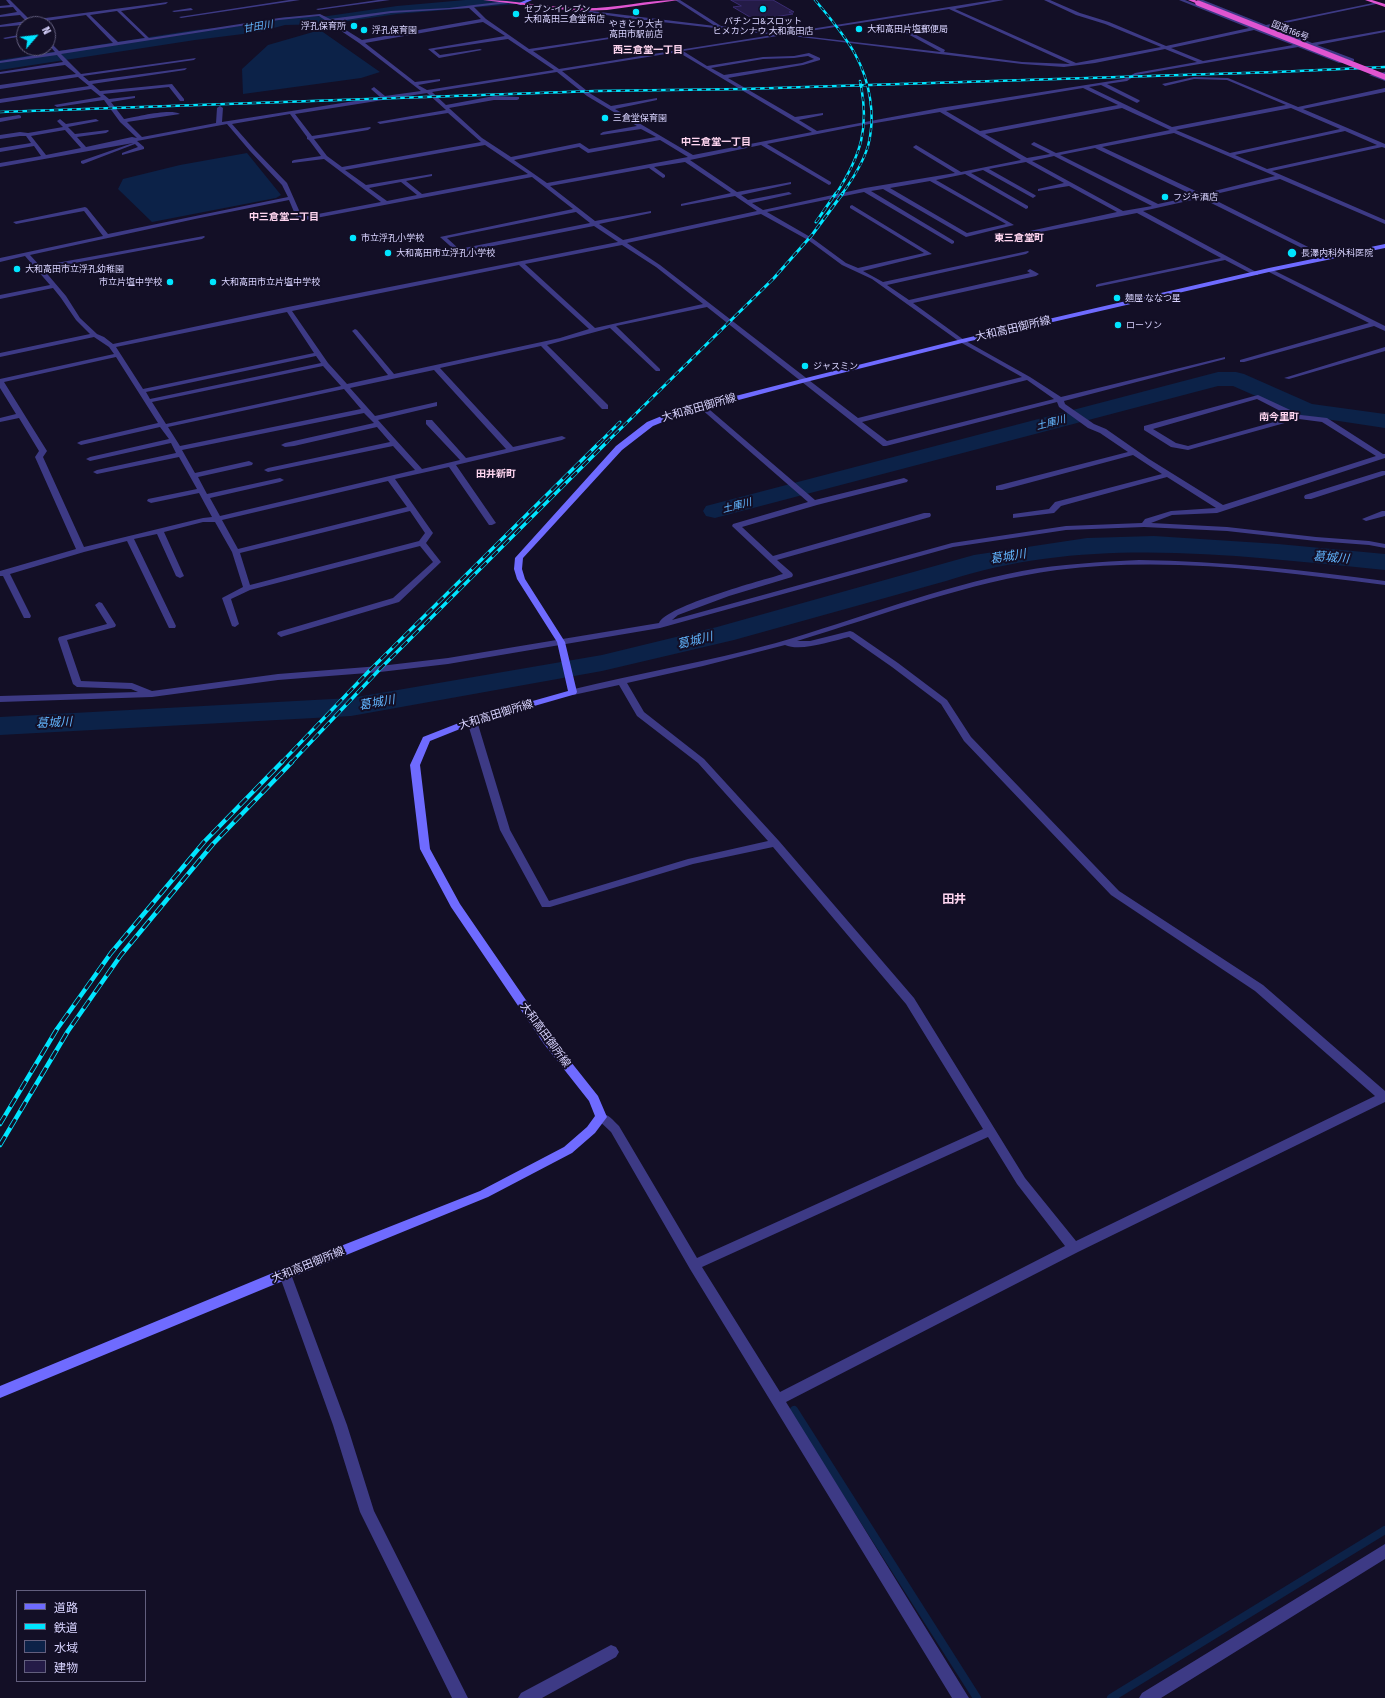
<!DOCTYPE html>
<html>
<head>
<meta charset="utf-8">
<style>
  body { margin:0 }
  #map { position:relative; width:1385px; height:1698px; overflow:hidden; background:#130f26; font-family:"Fira Sans Condensed","Noto Sans JP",sans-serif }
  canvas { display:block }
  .legend { position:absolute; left:16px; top:1590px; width:130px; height:92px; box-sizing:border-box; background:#130f26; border:1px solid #625e7d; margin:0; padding:5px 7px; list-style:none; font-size:12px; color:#d9d4ff }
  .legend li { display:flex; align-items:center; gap:8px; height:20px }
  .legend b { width:20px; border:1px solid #625e7d }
  .north { position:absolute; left:16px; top:16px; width:40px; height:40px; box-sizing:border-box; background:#130f26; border:1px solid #625e7d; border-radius:50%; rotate:62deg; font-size:11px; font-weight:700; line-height:16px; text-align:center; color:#d9d4ff }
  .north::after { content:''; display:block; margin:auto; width:14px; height:18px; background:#00e5ff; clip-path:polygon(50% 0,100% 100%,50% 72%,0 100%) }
</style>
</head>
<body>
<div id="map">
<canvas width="1385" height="1698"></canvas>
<ul class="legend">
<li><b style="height:5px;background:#6f6bff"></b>道路</li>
<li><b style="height:5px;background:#00e5ff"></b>鉄道</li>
<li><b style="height:11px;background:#0c2248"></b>水域</li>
<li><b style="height:11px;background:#241b47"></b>建物</li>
</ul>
<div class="north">N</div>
</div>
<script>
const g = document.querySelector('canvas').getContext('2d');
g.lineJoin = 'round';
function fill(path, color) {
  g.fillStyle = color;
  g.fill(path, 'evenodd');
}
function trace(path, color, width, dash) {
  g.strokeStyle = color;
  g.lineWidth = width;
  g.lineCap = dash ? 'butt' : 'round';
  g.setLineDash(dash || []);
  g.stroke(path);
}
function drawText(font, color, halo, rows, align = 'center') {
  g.font = font + ' "Fira Sans Condensed","Noto Sans JP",sans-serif';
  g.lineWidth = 4;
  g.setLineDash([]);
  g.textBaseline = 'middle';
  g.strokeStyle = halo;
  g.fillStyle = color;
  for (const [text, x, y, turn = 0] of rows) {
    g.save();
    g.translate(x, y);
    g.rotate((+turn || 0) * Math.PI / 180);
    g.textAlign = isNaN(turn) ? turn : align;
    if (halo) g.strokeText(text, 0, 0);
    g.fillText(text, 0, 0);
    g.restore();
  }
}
fill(new Path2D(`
  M320,30L380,72L361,78L243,94L242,69L268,45Z
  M247,153L281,195L276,198L152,222L118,189L123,179L180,165Z`), '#0c2248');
trace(new Path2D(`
  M794,1410L977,1698
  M1111,1698L1385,1530`), '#0c2248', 8);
fill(new Path2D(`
  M465,0H524L522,3L517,4L397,14L328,24L285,25L259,32L195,40L0,70V60L195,30L258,24L285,17L328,16L397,6Z
  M1218,372H1236L1244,374L1312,404L1385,414V428L1299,415L1233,386H1218L715,518L706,516L703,511L706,506Z
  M1154,536L1278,544L1385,554V570C1240,556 1088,534 946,581L734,640L602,671L351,716L0,735V717L351,698L602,655L717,627L974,555L1087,538Z`), '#0c2248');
const building = new Path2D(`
  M731,0H773L794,12H789L793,14L755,20L733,7L741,6Z`);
fill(building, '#241b47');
trace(building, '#3b2d73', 1);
fill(new Path2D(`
  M6,0H10L30,20L168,2L166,4L121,11L149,38L279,18L320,14L330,19L391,11L449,8L507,1L509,3L474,7L486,19L529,49L645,32L647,33L533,51L559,69L993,0H1004L955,9L1076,63L1161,47L1105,24L1076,15L1044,0H1050L1080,13L1109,22L1166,46L1249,28L1179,0H1185L1254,27L1261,26L1197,0H1203L1266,25L1378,2L1376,4L1271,26L1312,43L1385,30V32L1317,45L1354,59V61L1339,63L1298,47L1136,75L1127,81L1107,84L1139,100L1140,101L1137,103L1101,85L1089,87L1172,127L1286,105L1227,80L1194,79L1165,86L1162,84L1194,77L1228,78L1298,107L1385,88V92L1303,109L1385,144V148L1382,147L1272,171L1385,220V224L1280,179L1207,196L1328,257V259H1324L1201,198L1143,211L1258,273V275H1254L1225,260L1096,287V285L1098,284L1221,258L1137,213L1005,239L1004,238L1007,236L1117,212L1069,186L1038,191V189L1064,183L1026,162L989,169L1035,195L1036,196L1033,198L983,170L971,173L1028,206V208L1026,209L965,174L936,180L1014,225L966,237L883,189L871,191L954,241V243L952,244L864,192L767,212L812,238L846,263L858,268L924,253L850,208V206L852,205L932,254L863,271L883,282L1028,251L1029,252L1026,254L887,285L909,300L1030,273L1027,271L1030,269L1039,274L1036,276L913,303L964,340L1030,377L1061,397L1225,357V359L1064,401L1065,404L1094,424L1106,429L1149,459L1223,505L1376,456L1322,422L1299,419L1188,450L1171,447L1144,430V426L1258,395L1301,415L1327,418L1383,454H1385V458L1217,513L1172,515L1151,523L1227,527L1316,537L1369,541L1385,544V548L1369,545L1316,541L1227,531L1144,527L1066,530L953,547L660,628L448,664L380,672L278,680L152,697L0,702V696L138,692L131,689L77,687L73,684L58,639L59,637L107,624L95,605L99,602L102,603L116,625L115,627L67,640L81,681L132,683L152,691L278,674L380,666L448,658L659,623C666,606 763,580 783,574L732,526L733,524L808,502L700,408L699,406L703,404L815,500L904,478L908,480L907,482L817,505L742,527L773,556L924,513H930L931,515L930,517L777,560L792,573L793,575L792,577L729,596L678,615L672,620L952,543L1066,526L1142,523L1145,519L1171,511L1216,508L1167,477L1061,506L1054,513L1013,518V514L1049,509L1055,502L1162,474L1133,455L1002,490H996V486L1128,452L1100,433L1088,428L1059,407L1057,402L886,446H883L707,307L616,326L660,369V371H656L610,328L547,345L608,405V409H602L541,346L440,368L513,447L562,436L566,438L562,440L456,465L496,523L492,525H489L449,467L395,479L433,533L426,543L441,562L399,602L284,636L281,637L277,634L278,632L393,598L433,562L420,546L250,590L231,599L239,624L235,627L232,626L222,598L243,587L232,552L215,522H203L164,532L184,576L180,578L176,576L157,534L134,539L176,626L175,628H169L168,626L127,541L84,552L10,574L31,616L30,618H24L3,576H0V571L76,549L35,457L39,451L19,418L0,422V418L16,414L0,388V379L114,354L109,347L94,337L0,357V353L90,334L76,320L61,298L53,288L0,299V295L50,285L25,256L0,262V258L103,236L84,211L16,224L13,222L85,207L87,208L108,234L288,197L282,185L250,151L227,124L137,141L144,147V149L122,155V153L138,147L135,144L83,164L81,163V161L133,143L0,167V163L41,156L34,146L0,152V148L31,143L26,136H20L0,139V135L20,132L28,133L63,127L57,121L60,119L66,124L96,119L99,121L68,127L75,134L108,130L109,131L106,133L77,137L86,147L132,137L137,138L120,122L104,100L57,107L54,105L101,97L91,89L0,103V99L89,86L78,77L0,89V85L76,74L65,65L0,74V72L63,62L57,55L0,63V61L55,52L48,44V40L59,51L113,43L86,15L32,23L33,24L0,27V25L26,21L20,15L0,17V15L17,12L13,7L0,8V6L10,5ZM469,8L481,19L362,40L333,22L391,13ZM949,9L1070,64L1022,62L944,52L945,50L897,25L895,27L941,52L794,35L792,36L1022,64L1064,67L1095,63L1165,49L1197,62L1135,73L1124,79L940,108L817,131L799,120L823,115V113L795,117L728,78L803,65L820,60V58L809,53L794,56L763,57L707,66L683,51ZM117,11L145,38L118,42L90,15ZM319,16L359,43L421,91L385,96L374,87L371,89L380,97L222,122L223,108L220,106L217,108L216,123L142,137L127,122L180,114C170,108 136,117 124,119L111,102L135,98V96L109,99L103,94L169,87L180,101H184V99L172,84L100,91L92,84L185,70L187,68L89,81L83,76L194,60L196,58L81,74L61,54L279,20ZM483,22L505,36L428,49L439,58L482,50L480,49L440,55L434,50L508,39L554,70L427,90L418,85L440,81V79L415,82L365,43ZM1265,28L1346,59L1339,60L1259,29ZM1254,30L1293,45L1203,61L1171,48ZM678,52L812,132L693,155L615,109L657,100V98L611,106L591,94L562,71ZM808,56L814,59L802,63L724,75L711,68L763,59L794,58ZM557,72L587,96L637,126L603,132L600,134L601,135L641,129L656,137L589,149L580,143L511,157L482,138L449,108L494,100H517L519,99V97L494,96L446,105L432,92ZM1083,88L1118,105L980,131L946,111ZM427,93L446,110L377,122L380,124L448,113L481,142L342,167L327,156L314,139L368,130L371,128L370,127L312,136L295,114ZM1122,108L1170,130L1056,153L1034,142L1031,144L1032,145L1050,154L1027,158L985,134ZM1291,108L1340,129L1230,153L1176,130ZM940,112L1021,160L961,172L916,145L913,147L914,148L955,173L865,188L763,210L752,203L792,194L789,192L748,200L741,195L791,184V182L737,192L690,160L761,145L829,185L831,184V182L767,144L858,126ZM290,114L307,137V139L309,140L321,156L294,160L292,161V163L324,159L381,202L302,217L287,183L254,149L232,124ZM65,130L81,148L46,155L31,136ZM1345,131L1377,145L1267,169L1235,155ZM1174,133L1275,176L1202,194L1102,147ZM660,140L688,157L547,183L514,160L579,147L588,153ZM485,145L528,174L422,194L406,181L432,176V174L366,185L345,170ZM1095,148L1195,196L1158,204L1060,155ZM1054,156L1152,206L1123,211L1032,161ZM685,162L731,193L681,204V206L735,196L757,211L623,240L599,224L651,213V211L595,221L550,186L649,168L663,178L665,177V175L654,167ZM532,177L573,209L440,237L458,253L594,226L618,242L288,307L113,344L104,337L97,334L80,318L66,296L43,269L202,239L205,237L204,236L40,266L30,255L195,219L289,200L297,219L300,221ZM930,181L1006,224L967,233L890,188ZM401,182L417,195L387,201L369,188ZM576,212L590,223L459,249L447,238ZM761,214L808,240L842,265L872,279L960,342L1022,377L858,418L660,265L627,243ZM622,245L656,267L703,304L595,328L525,264ZM519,265L589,329L560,338L394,374L357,330L355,329L352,331L353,332L388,375L347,384L328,363L292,311ZM287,312L314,353L143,389L116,347ZM316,356L321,363L150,399L146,392ZM116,357L158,423L81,441L77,443L81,445L160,427L169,439L90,457L86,459L90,461L171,443L176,453L97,470L93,472L97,474L179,457L197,489L148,499L147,501L151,503L199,493L212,517L203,518L84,547L43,457L47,451L4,382ZM323,366L341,386L166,424L152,402ZM434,370L506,449L466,458L432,420H426V424L460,460L422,469L378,420L437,406V402L375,416L350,388ZM1027,380L1054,399L887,441L862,422ZM344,389L361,409L180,446L168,427ZM1257,399L1292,417L1188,446L1176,443L1153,429ZM364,413L374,423L285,443L281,445L285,447L294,446L377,427L390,442L268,468L264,470L268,472L393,446L415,470L220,516L210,498L280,482L284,480L280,478L207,494L198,477L252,465L253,463L249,461L195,473L182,450ZM388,481L407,507L238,549L222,520ZM410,511L425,533L419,541L250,585L240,553Z
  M289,0H300L181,18L179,17Z
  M378,0H390L318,10L316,9Z
  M675,0H680L721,26L770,33L768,34L626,18L573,10L575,9L715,26Z
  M191,8L193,10L174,12L172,11Z
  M24,34V36L5,39L3,38Z
  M1385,72V74L1377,76L1385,78V81L1369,75Z
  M19,115L21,116V118L0,122V118Z
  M1267,269H1271L1385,326V331L1374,326L1244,362H1240V360L1369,323L1267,271Z
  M1385,347V351L1289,379L1284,378Z
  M1382,471H1385V475L1311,499H1305L1304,497L1305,495Z
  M1382,511H1385V516L1366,521L1362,519Z
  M1139,560C1222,561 1303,570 1385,581V585C1277,571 1166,556 1057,570C968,582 883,615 797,641H810L850,631L853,632L898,663L947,700L971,737L1119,891L1263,985L1385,1091V1102L1078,1252L786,1402L969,1698H952L690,1269L611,1132L595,1117L597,1114C606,1111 613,1120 619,1126L697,1258L983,1129L906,1004L773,847L693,864L550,907H542L500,830L467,721L472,718L477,721L510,830L549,901L688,859L768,841L698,763L637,716L619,685L573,695L570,694L569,692L570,690C638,673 707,662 776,643C858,619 938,587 1022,571C1061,564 1100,562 1139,560ZM849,637L892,667L941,704L964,741L1111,895L1255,991L1375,1096L1076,1241L1025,1178L914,998L779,841L704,759L644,712L627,683L703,666L785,645C801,652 832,641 849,637ZM988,1137L1017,1184L1065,1246L780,1392L702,1267Z
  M285,1269L290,1270L291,1274L347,1425L374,1511L468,1698H452L360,1512L333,1425L279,1274L280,1270Z
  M1385,1544V1559L1161,1698H1139L1142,1693Z
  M611,1645L616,1647L619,1652L616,1657L542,1698H518L521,1693Z`), '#3d3a85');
fill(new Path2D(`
  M526,0H532L521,5L517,4Z
  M1385,244V248L1269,272L962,343L806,382L675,417L653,426L622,450L523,558L522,569L525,579L565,642L577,692L576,694L475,723L430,741L420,765L430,849L460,904L552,1038L598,1096L607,1117L595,1133L572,1153L488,1197L290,1278L0,1398V1386L280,1270L480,1191L564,1147L587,1127L595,1116L589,1101L544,1044L451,907L420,849L410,765L423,737L469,719L568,691L557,642L517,579L514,569L515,558L616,446L647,422L669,413L802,379L962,339L1269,268Z`), '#6f6bff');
fill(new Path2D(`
  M483,0C514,0 544,7 575,8C610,10 644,0 679,0L607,10L575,11Z
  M1188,0H1195L1200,3L1198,4Z
  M1365,0H1372L1385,4V7Z`), '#e055d1');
const railFar3 = new Path2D(`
  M815,0C829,17 844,34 855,54C870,81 876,116 868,146C863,163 852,180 842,194
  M0,112L595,91L744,89L1276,72L1385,67
  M836,194C861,155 870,128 860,81`);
const railFar2 = new Path2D(`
  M816,222L836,193
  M599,443L620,422
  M606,443L774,278L812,235L843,193`);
const railFar1 = new Path2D(`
  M281,763L370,670L600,442
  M291,763L380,669L607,442`);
const rail = new Path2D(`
  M0,1124L57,1029L111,953L204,842L282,762
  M0,1145L68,1031L121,955L213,844L292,762`);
trace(railFar3, '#00e5ff', 2.5);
trace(railFar2, '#00e5ff', 3);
trace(railFar1, '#00e5ff', 3.5);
trace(rail, '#00e5ff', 4.5);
trace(railFar3, '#130f26', 1.5, [4.5]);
trace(railFar2, '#130f26', 2, [6]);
trace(railFar1, '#130f26', 2.5, [8]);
trace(rail, '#130f26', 3, [10]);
trace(new Path2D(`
  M1198,3L1385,77`), '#e055d1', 5.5);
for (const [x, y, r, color] of [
  [763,9,4,"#00e5ff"],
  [636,12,4,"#00e5ff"],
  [516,14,4,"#00e5ff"],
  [354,26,4,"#00e5ff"],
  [859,29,4,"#00e5ff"],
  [364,30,4,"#00e5ff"],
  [605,118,4,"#00e5ff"],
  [1165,197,4,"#00e5ff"],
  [353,238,4,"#00e5ff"],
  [388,253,4,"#00e5ff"],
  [1292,253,5,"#00e5ff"],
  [17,269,4,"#00e5ff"],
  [170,282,4,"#00e5ff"],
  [213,282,4,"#00e5ff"],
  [1117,298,4,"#00e5ff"],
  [1118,325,4,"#00e5ff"],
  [805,366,4,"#00e5ff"]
]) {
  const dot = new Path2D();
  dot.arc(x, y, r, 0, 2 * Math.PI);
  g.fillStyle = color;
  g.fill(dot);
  trace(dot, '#130f26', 1.5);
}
drawText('9px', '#d9d4ff', '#130f26', [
  ["セブン-イレブン",524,9],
  ["大和高田三倉堂南店",524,19],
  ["パチンコ&スロット",763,21,"center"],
  ["ヒメカンナウ 大和高田店",763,31,"center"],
  ["やきとり大吉",636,24,"center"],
  ["高田市駅前店",636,34,"center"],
  ["浮孔保育所",346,26,"right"],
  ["大和高田片塩郵便局",867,29],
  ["浮孔保育園",372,30],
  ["三倉堂保育園",613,118],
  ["フジキ酒店",1173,197],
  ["市立浮孔小学校",361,238],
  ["大和高田市立浮孔小学校",396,253],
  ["長澤内科外科医院",1301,253],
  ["大和高田市立浮孔幼稚園",25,269],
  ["市立片塩中学校",162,282,"right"],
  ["大和高田市立片塩中学校",221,282],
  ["麺屋 ななつ星",1125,298],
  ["ローソン",1126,325],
  ["ジャスミン",813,366]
], 'left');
drawText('9px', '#d9d4ff', '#130f26', [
  ["国道166号",1290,31,22]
]);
drawText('italic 10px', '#62b6ff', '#130f26', [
  ["甘田川",258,27,-10],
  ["土庫川",1051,423,-15],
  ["土庫川",737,506,-15]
]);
drawText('bold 10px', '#ffd6f0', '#130f26', [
  ["西三倉堂一丁目",648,50],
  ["中三倉堂一丁目",716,142],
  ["中三倉堂二丁目",284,217],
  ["東三倉堂町",1019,238],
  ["南今里町",1279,417],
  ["田井新町",496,474]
]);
drawText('11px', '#d9d4ff', '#130f26', [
  ["大和高田御所線",1013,329,-13],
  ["大和高田御所線",699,408,-16],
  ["大和高田御所線",496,715,-17],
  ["大和高田御所線",545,1035,54],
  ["大和高田御所線",308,1265,-22]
]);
drawText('italic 12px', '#62b6ff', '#130f26', [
  ["葛城川",1008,557,-9],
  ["葛城川",1331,558,5],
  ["葛城川",695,641,-14],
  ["葛城川",377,703,-10],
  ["葛城川",54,723,-3]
]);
drawText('bold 12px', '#ffd6f0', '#130f26', [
  ["田井",954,900]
]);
</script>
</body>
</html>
